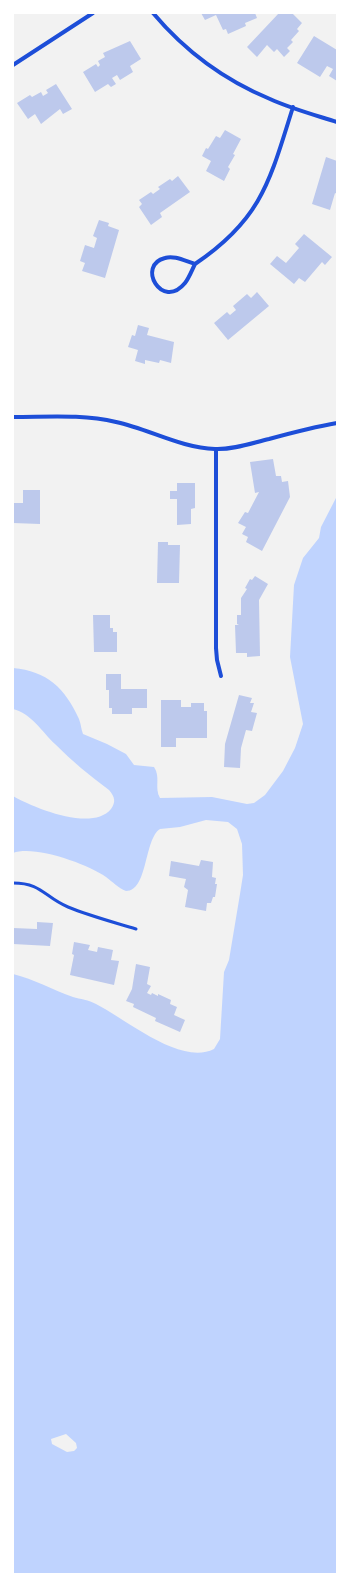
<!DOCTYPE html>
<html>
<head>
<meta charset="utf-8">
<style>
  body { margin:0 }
  #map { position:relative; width:350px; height:1587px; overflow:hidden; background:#f2f2f2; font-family:Commissioner,sans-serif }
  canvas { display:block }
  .frame { position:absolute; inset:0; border:14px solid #fff; pointer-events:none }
</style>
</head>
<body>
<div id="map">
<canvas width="350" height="1587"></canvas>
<div class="frame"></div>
</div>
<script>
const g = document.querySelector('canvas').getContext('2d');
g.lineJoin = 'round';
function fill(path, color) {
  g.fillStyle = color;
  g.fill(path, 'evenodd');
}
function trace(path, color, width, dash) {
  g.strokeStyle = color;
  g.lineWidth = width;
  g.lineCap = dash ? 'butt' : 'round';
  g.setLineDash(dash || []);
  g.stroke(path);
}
fill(new Path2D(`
  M337,496V1574H13V974C34,979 53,990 73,997C80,999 89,1000 96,1004C126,1019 180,1066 214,1049L220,1039L224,972L229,960L240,894L243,875L242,844L237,829L228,822L206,820L180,827L160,829C144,839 148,891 126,891C118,888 113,882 106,877C87,864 35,845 13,853V796C34,808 92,832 111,809C116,802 115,797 109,790C90,776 72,761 55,744C42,732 31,713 13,709V668C47,671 65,688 79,719C81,724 81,729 83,734L107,744L126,754L134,765L154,767C161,777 154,788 160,798L212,797L247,804L254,803L265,795L283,771L295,748L303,724L290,657L294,585L303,558L319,538L321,527ZM66,1434L76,1443L77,1448L74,1451L67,1452L52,1444L51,1439Z`), '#bfd3fe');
fill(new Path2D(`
  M201,13H255L257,18L245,23L246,26L228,34L226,29L223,30L216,15L205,20Z
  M279,13H292L302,23L297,29L299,31L291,40L293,42L287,48L290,51L284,57L277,49L274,52L267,45L257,57L247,47Z
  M314,36L337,50V81L329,76L333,69L327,66L320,77L297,63Z
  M130,41L141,59L130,66L133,72L120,80L117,75L112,78L116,84L111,87L108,84L95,92L83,72L96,64L98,67L100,65L98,61L105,57L103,53Z
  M56,84L72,109L63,114L60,109L41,124L35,114L28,119L17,103L30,95L32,97L41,92L43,96L48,93L46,90Z
  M225,130L241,139L233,154L235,155L228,167L230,169L224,181L206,171L211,161L202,156L206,148L208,149L216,136L220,138Z
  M326,157L337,161V194L335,193L330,210L312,204Z
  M178,176L190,192L160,213L162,217L151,225L139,207L142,204L139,200L151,192L153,194L160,189L158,187L170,179L172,181Z
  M99,220L109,223L108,226L119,230L105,278L82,271L85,263L80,261L85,245L94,248L97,238L93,236Z
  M304,234L332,257L325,265L322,262L305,282L299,278L294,284L270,264L277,256L286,263L299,248L295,244Z
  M257,292L269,306L228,340L214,323L227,312L230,315L236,310L233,306L247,294L251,298Z
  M138,325L149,328L147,335L174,342L171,363L160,360L159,363L145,360V364L135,361L138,350L128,347L132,335L135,336Z
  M273,459L276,476H281L282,482L288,481L290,497L262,551L246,542L248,537L242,534L246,527L238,523L245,512L248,513L259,492L255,493L250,462Z
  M177,483H195V508L191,509V524L177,525V499H170V491H177Z
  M23,490H40V524L13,523V503H23Z
  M158,542H168V545H180L179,583H157Z
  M255,576L268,584L259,600L260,656L247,657V653H236L235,625H239L237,624V615H241V598L247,589L245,588L250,579L252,580Z
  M93,615H110V628H113V632H117V652H94Z
  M106,674H121V689H147V708H132V714H112V708H109V690H106Z
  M239,695L252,698L250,703H254L251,712L257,713L252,731L246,730L241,748L240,768L224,767L225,744Z
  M161,700H181V707H191V703H204V711H207V738H176V747H161Z
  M201,860L213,862L212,877L216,878L215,884H217L215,897H213L211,903H207L206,911L185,907L188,890L184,887L186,879L169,876L171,861L199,866Z
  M37,922L53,923L50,946L13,944V928L37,929Z
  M74,942L90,945L88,950L97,952L98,947L113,950L111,960L119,961L114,985L70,975L74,955L72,954Z
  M136,964L150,967L147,984L151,986L147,993L151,995L152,993L158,996V994L171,1000L170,1004L177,1007L174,1015L185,1020L180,1032L155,1021L156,1018L133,1007L134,1004L126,1001L132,989Z`), '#bdc9ec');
trace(new Path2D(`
  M13,883C42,883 44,897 68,907C90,916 113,922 136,929`), '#1d4ed8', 3);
trace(new Path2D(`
  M153,13C185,51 224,80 270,99C292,109 315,115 337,122
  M13,65L93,13
  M195,264C192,270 189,278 185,283C162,311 136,265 165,258C174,255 185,261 195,264C262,219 270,180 293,107
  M13,417C48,417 82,414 116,422C149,429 181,448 215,449C233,450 252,443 269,439C291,433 314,427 337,423
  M216,449V648L217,660L221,676`), '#1d4ed8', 4);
</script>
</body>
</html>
